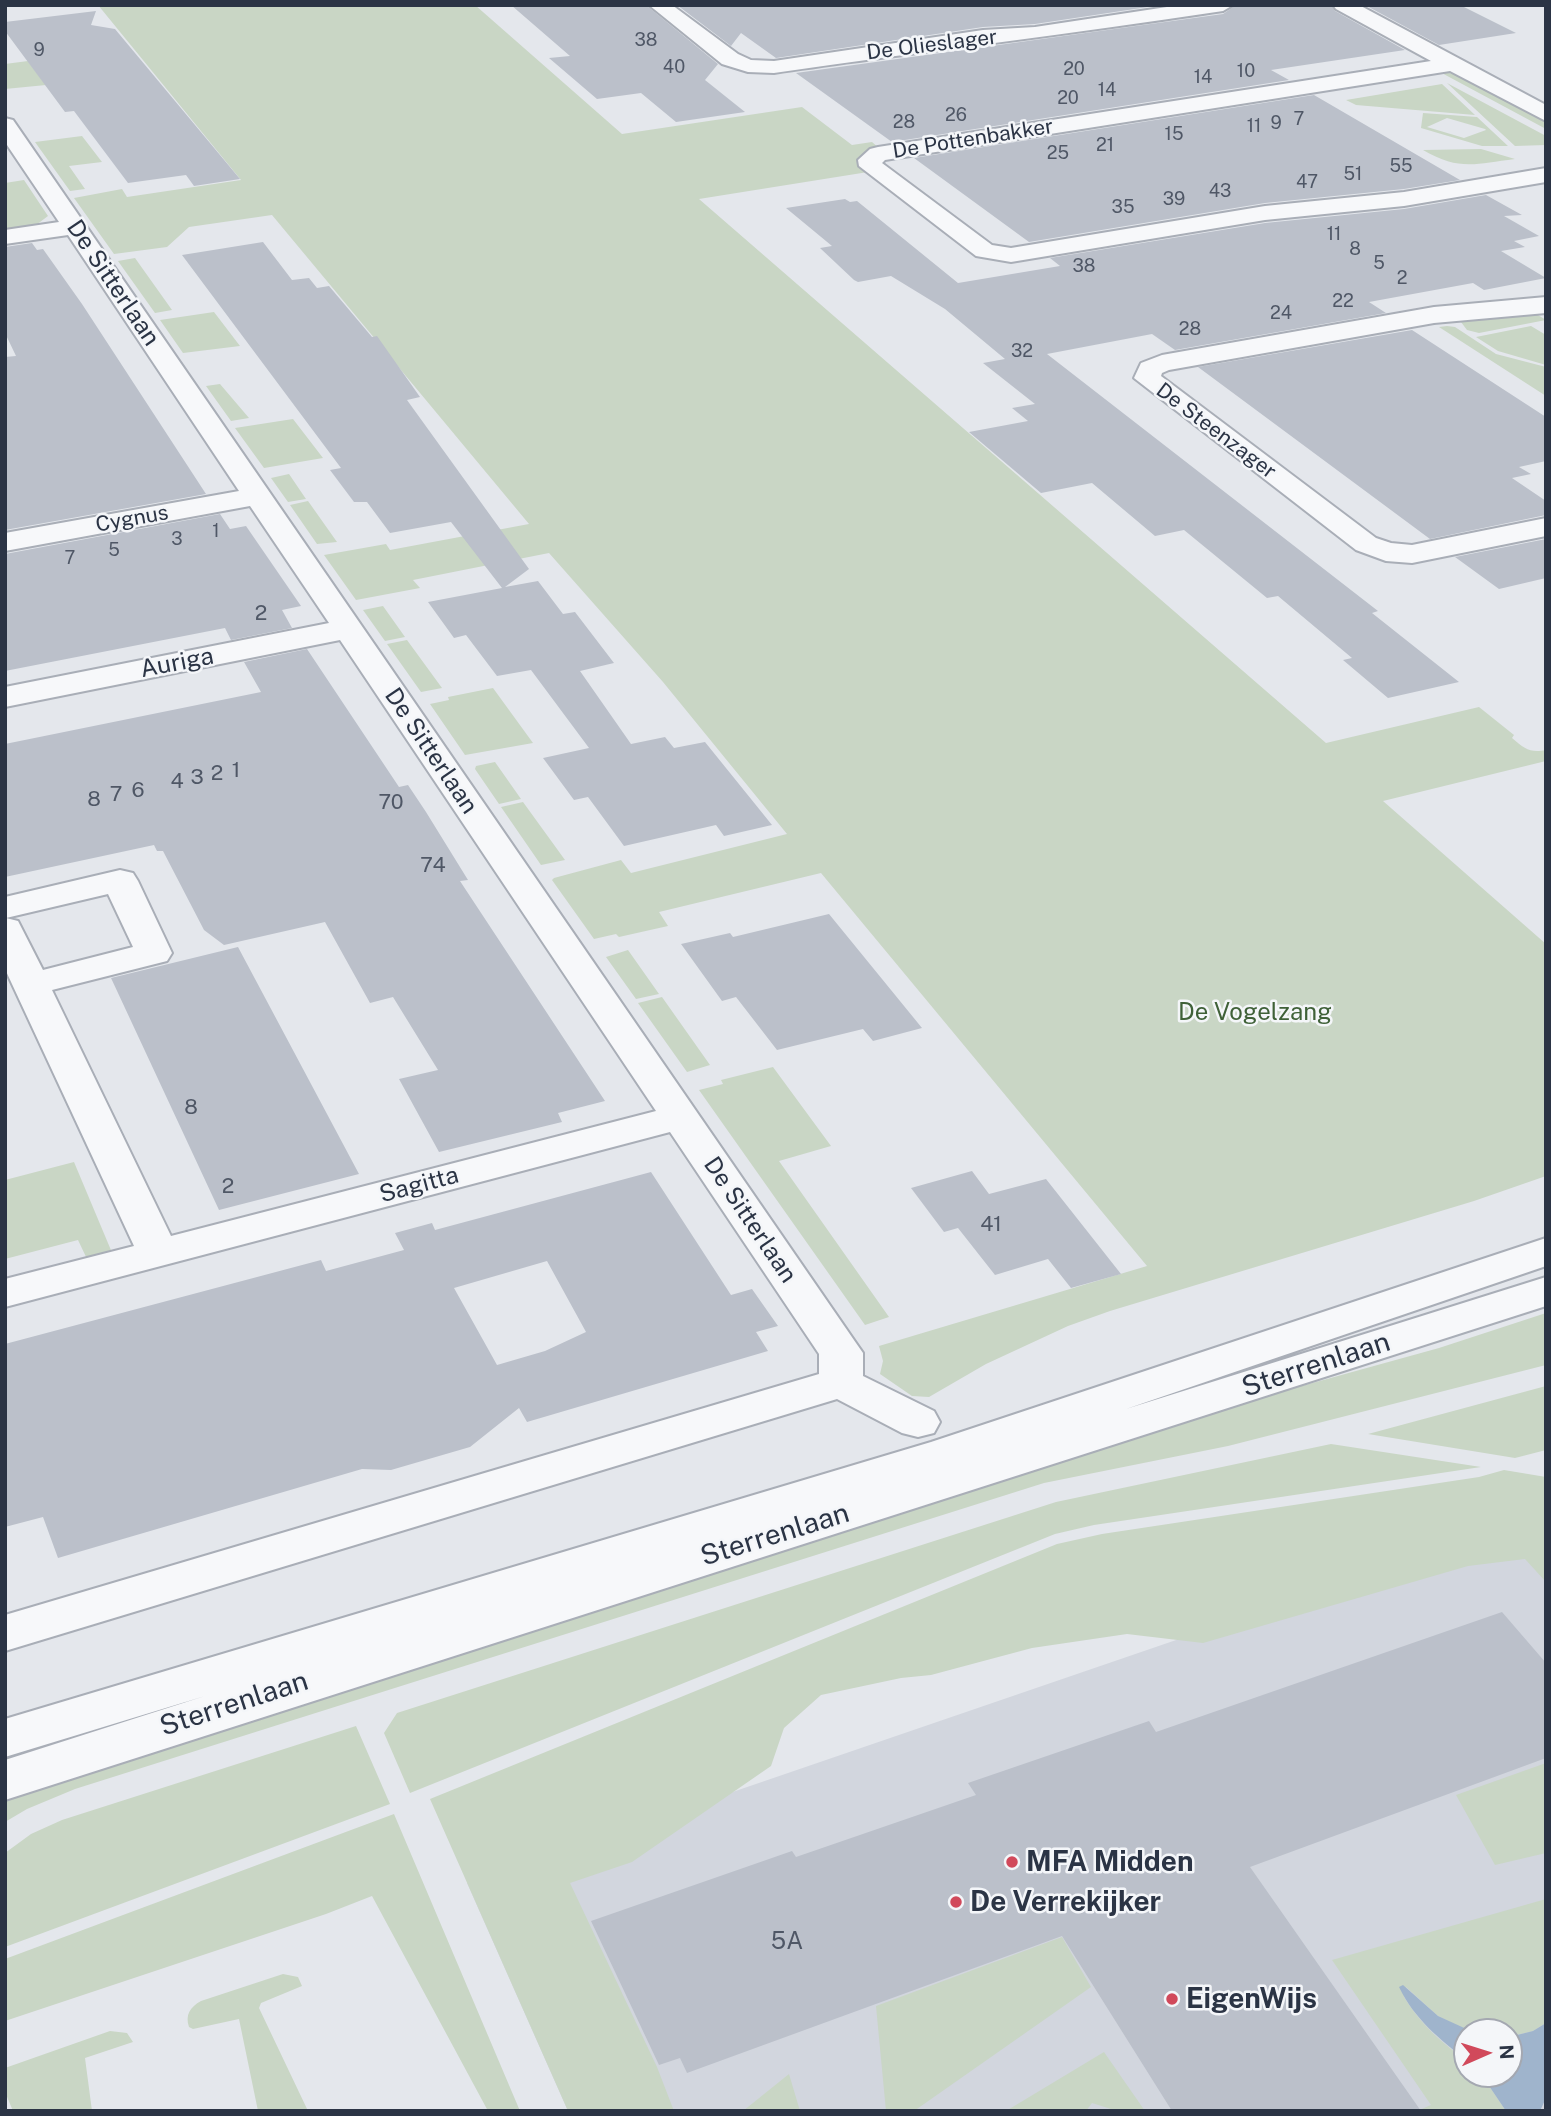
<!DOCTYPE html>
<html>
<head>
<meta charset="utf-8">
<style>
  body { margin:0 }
  #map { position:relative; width:1551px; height:2116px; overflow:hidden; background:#e4e7ec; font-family:"Public Sans",sans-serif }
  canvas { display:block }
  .frame { position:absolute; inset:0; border:7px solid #2b3445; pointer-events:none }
  .north { position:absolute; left:1453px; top:2018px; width:70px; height:70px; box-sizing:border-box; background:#f4f6f9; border:2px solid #a4a8b1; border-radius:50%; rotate:87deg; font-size:19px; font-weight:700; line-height:28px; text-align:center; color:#2b3445 }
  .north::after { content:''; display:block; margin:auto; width:24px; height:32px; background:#d1495b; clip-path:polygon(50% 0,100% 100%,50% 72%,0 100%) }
</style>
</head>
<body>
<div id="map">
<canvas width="1551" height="2116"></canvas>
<div class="frame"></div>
<div class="north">N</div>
</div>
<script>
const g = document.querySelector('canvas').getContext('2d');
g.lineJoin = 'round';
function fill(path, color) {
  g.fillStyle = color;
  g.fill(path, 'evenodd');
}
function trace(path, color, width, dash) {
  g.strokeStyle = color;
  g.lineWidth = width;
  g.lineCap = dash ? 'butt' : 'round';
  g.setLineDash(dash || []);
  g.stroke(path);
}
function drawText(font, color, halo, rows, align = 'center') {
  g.font = font + ' "Public Sans",sans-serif';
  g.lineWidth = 5;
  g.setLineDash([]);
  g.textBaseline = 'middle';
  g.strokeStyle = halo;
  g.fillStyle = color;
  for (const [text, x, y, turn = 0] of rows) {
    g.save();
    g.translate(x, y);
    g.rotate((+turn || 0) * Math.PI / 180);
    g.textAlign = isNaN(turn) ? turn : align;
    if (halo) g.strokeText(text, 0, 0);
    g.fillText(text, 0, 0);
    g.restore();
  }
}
fill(new Path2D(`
  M1541,1515L1546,1521V2111H568L467,1883ZM1467,2032H1509V2074H1467Z`), '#d2d6de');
fill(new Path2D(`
  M98,5H475L622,134L802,107L852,145L872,142L880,149L858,158V164L868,172L699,199L1326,743L1479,707L1514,735L1512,738C1525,749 1530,753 1546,750V761L1383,801L1546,944V1176L1474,1201L1110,1311L1068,1326L986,1364L929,1397L912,1396L880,1374L883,1361L879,1346L1147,1266L821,873L659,912L668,926L619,937L616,934L594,939L552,880L554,878L621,860L631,873L787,834L663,682L549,553L413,580L420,588L356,600L324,555L386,544L390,550L529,524L272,215L189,227L167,247L114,254L74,198L122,189L127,197L241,180Z
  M28,61L46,85L5,89V64Z
  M1438,71L1460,75L1546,120V129Z
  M1447,83L1546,136V145L1515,146Z
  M1442,84L1475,115L1356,105L1346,100Z
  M1423,113L1477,117L1508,146H1482L1421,128ZM1447,118L1485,129L1486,130L1464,138L1427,127Z
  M82,136L102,162L69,166L85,189L70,191L35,142Z
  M1481,149L1515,159C1475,164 1459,171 1423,150Z
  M24,180L48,216L36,225L5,229V183Z
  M135,258L172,310L155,313L118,261Z
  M214,312L240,346L183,353L160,320Z
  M1533,312L1546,320L1479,333L1467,330L1458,318Z
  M1447,326L1455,327L1496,354L1546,367V396L1439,327Z
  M1531,326L1546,335V365L1498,351L1476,337Z
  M220,384L249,418L231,421L206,386Z
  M293,419L323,458L264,468L235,428Z
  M289,474L306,499L288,502L271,478Z
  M308,501L337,542L317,544L290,505Z
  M383,606L405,637L385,641L363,610Z
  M407,640L442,688L421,692L387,644Z
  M493,688L533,743L465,755L430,704L449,700L448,697Z
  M495,762L521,799L499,804L475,769L476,766Z
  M523,802L565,860L541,865L501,807Z
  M628,950L659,994L636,999L606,957Z
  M662,997L710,1065L687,1072L638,1003Z
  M773,1067L831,1146L779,1161L889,1317L865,1325L699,1090L723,1084L721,1080Z
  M74,1162L113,1255L88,1261L78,1240L5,1259V1180Z
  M1546,1313V1365L1228,1446L1044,1483L75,1789L27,1809L5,1822V1793L1251,1400L1439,1348Z
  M1546,1386V1450L1515,1458L1368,1434Z
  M1331,1444L1481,1467L1094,1525L1055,1534L410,1793L384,1733L397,1713L1056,1502Z
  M1504,1470L1546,1477V1582L1525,1559L1468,1566L1203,1643L1127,1634L1032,1648L931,1675L901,1678L821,1695L784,1728L771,1766L632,1862L570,1883L657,2067L674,2111H568L430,1799L1057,1544L1102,1534L1479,1477Z
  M356,1726L390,1804L5,1947V1853L31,1834L62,1820Z
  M1546,1763V1853L1495,1865L1456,1795Z
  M394,1814L520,2111H488L372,1896L326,1914L5,2021V1959Z
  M1546,1899V2023L1533,2031L1509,2037V2032H1473L1454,2024L1438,2016L1406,1987L1404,1997C1420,2024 1442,2043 1467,2061V2074H1481L1506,2111H1417L1431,2105L1332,1960Z
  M1062,1937L1091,1987L914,2111H886L876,2006Z
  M283,1974L298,1977L302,1986L261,2003L259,2008L308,2111H258L239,2019L193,2029L189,2027C185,2015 190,2007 201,2001Z
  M110,2031L127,2033L133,2042L85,2058L92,2111H13L5,2092V2068Z
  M1104,2052L1145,2111H1111V2109L1092,2103L1086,2111H1006Z
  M789,2074L800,2111H743Z`), '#c9d6c5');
fill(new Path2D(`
  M1403,1985L1438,2016L1473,2032H1467V2061C1440,2039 1415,2020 1399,1987Z
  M1546,2023V2098L1540,2111H1506L1481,2074H1509V2037L1533,2031Z`), '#9fb4cc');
fill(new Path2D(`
  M511,5H646L718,64L705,80L745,112L676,122L641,93L597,99L549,58L570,56Z
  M677,5H1161L1035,24L983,27L776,58L741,33L731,46Z
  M1236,5H1331L1335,11L1405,50L1271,70L1289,80L892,142L796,73L1223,14Z
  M1365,5H1460L1516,33L1439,45Z
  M96,11L91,25L115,29L240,179L194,186L186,175L128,183L74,111L65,112L5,31V22Z
  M1314,95L1460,180L1404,189L1265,203L1029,242L914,158Z
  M1486,195L1522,215L1504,216L1539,236L1514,241L1525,247L1501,251L1546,278L1484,290L1473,283L1369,302L1386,313L1175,350L1152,334L1047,354L1378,611L1372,613L1459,682L1388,698L1343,660L1352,658L1278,596L1267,598L1184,530L1155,536L1092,483L1041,493L969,432L1028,421L1012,408L1035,404L983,363L1005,359L945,309L891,276L858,282L854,280L820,248L832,246L786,208L845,199L850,202L857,201L958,283L1060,266L1050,258L1265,223L1404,209Z
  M263,242L292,280L309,278L317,288L329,286L372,337L377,336L420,397L407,400L529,569L505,587L538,581L563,614L575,612L614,663L580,671L631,744L665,737L674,748L705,742L772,825L724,836L716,825L624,846L588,797L574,800L543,758L589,748L531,670L497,676L466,635L454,638L428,602L502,588L451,522L390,533L367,502H354L330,470L341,468L182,255Z
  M32,243L37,250L43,249L82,304L206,494L5,530V357L16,356L5,333V247Z
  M1412,330L1546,417V461L1519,467L1531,474L1512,478L1546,501V515L1430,539L1198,367Z
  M220,514L230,529L246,526L301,606L282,610L292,628L231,640L225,628L5,671V554Z
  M1546,539V578L1499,589L1455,557Z
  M307,649L399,787L408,785L426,812L468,880L460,881L605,1101L558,1113L562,1122L439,1152L399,1079L438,1070L393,997L370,1003L325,922L224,945L204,930L163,851H157L154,845L5,877V744L261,692L244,662Z
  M829,914L922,1028L873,1041L863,1029L777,1050L736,997L722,1001L681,944L730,933L733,937Z
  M238,947L359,1174L219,1210L111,978Z
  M972,1171L989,1194L1046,1179L1121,1274L1071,1288L1048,1259L995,1275L958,1228L944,1232L911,1188Z
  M651,1172L731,1295L752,1289L778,1326L756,1332L768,1351L527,1422L519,1408L470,1447L391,1470L362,1469L58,1558L43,1517L5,1527V1344L321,1260L326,1271L404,1250L395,1233L432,1223L435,1230ZM547,1261L586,1332L545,1351L497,1365L454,1288Z
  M1502,1612L1546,1663V1758L1250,1867L1421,2111H1172L1062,1936L687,2073L680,2058L659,2065L591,1921L792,1851L796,1857L976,1795L968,1783L1149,1721L1156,1732Z`), '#bbc0ca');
const minor = new Path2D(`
  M649,5H672L738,54L751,60L774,61L983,30L1035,27L1180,5H1233L1223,11C1073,34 924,51 774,73L748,72L722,64Z
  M1333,5H1359L1546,105V121L1450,71L885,160L882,163L992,245L1011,248L1265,206L1404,192L1546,168V182L1404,206L1265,220L1011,262L976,256L859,166L858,160L870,149L878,147L1431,61L1336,9Z
  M5,118L13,120L856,1343L863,1353V1376L934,1411L940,1422L934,1433L918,1437L902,1433L837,1399L5,1651V1615L819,1374V1354L670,1132L5,1307V1279L134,1246L5,969V897L120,870L133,873L138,881L172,953L167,961L52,990L171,1236L656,1111L340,640L5,707V687L329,623L250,506L5,551V533L239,491L68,235L5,244V230L59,222L5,142ZM108,894L133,947L43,970L18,921L6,918Z
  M1546,297V313L1434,323L1169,370L1162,373L1161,376L1376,538L1391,543L1412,545L1546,518V536L1412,563L1386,561L1356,550L1134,378L1141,363L1162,355L1434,307Z`);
const tertiary = new Path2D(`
  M1546,1238V1266L1126,1409L1546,1277V1306L5,1800V1760L205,1696L5,1757V1719L931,1442Z`);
trace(minor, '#a9aeb7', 4);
trace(tertiary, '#a9aeb7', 4);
fill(minor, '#f7f8fa');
fill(tertiary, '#f7f8fa');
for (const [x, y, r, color] of [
  [1012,1862,7,"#d1495b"],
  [956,1902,7,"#d1495b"],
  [1172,1999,7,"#d1495b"]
]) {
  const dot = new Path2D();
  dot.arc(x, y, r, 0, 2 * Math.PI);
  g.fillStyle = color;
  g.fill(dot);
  trace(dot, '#f4f6f9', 2.5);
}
drawText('18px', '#4f5766', null, [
  ["38",646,40],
  ["9",39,50],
  ["40",674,67],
  ["20",1074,69],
  ["10",1246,71],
  ["14",1203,77],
  ["14",1107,90],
  ["20",1068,98],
  ["26",956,115],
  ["7",1299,119],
  ["28",904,122],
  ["9",1276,123],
  ["11",1254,126],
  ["15",1174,134],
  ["21",1105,145],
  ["25",1058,153],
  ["55",1401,166],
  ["51",1353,174],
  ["47",1307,182],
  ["43",1220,191],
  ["39",1174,199],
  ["35",1123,207],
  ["11",1334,234],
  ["8",1355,249],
  ["5",1379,263],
  ["38",1084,266],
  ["2",1402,278],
  ["22",1343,301],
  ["24",1281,313],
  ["28",1190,329],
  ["32",1022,351],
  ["1",216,531],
  ["3",177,539],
  ["5",114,550],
  ["7",70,558]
]);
drawText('21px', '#2b3445', '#f4f6f9', [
  ["De Olieslager",932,45,-7],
  ["De Pottenbakker",973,139,-9],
  ["De Steenzager",1216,431,37],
  ["Cygnus",132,519,-10]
]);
drawText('21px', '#4f5766', null, [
  ["2",261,614],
  ["1",236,771],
  ["2",217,774],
  ["3",197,778],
  ["4",177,782],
  ["6",138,791],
  ["7",116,795],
  ["8",94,800],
  ["70",391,803],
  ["74",433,866],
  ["8",191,1108],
  ["2",228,1187],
  ["41",991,1225]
]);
drawText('24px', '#2b3445', '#f4f6f9', [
  ["De Sitterlaan",113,283,56],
  ["Auriga",177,663,-11],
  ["De Sitterlaan",431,751,56],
  ["Sagitta",419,1185,-15],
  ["De Sitterlaan",750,1220,56]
]);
drawText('24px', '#3f6138', '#f4f6f9', [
  ["De Vogelzang",1255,1013]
]);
drawText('24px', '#4f5766', null, [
  ["5A",787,1942]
]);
drawText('28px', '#2b3445', '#f4f6f9', [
  ["Sterrenlaan",1316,1365,-18],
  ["Sterrenlaan",775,1535,-17],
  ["Sterrenlaan",234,1704,-18]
]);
drawText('bold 28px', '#2b3445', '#f4f6f9', [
  ["MFA Midden",1026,1862],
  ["De Verrekijker",970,1902],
  ["EigenWijs",1186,1999]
], 'left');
</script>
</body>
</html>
